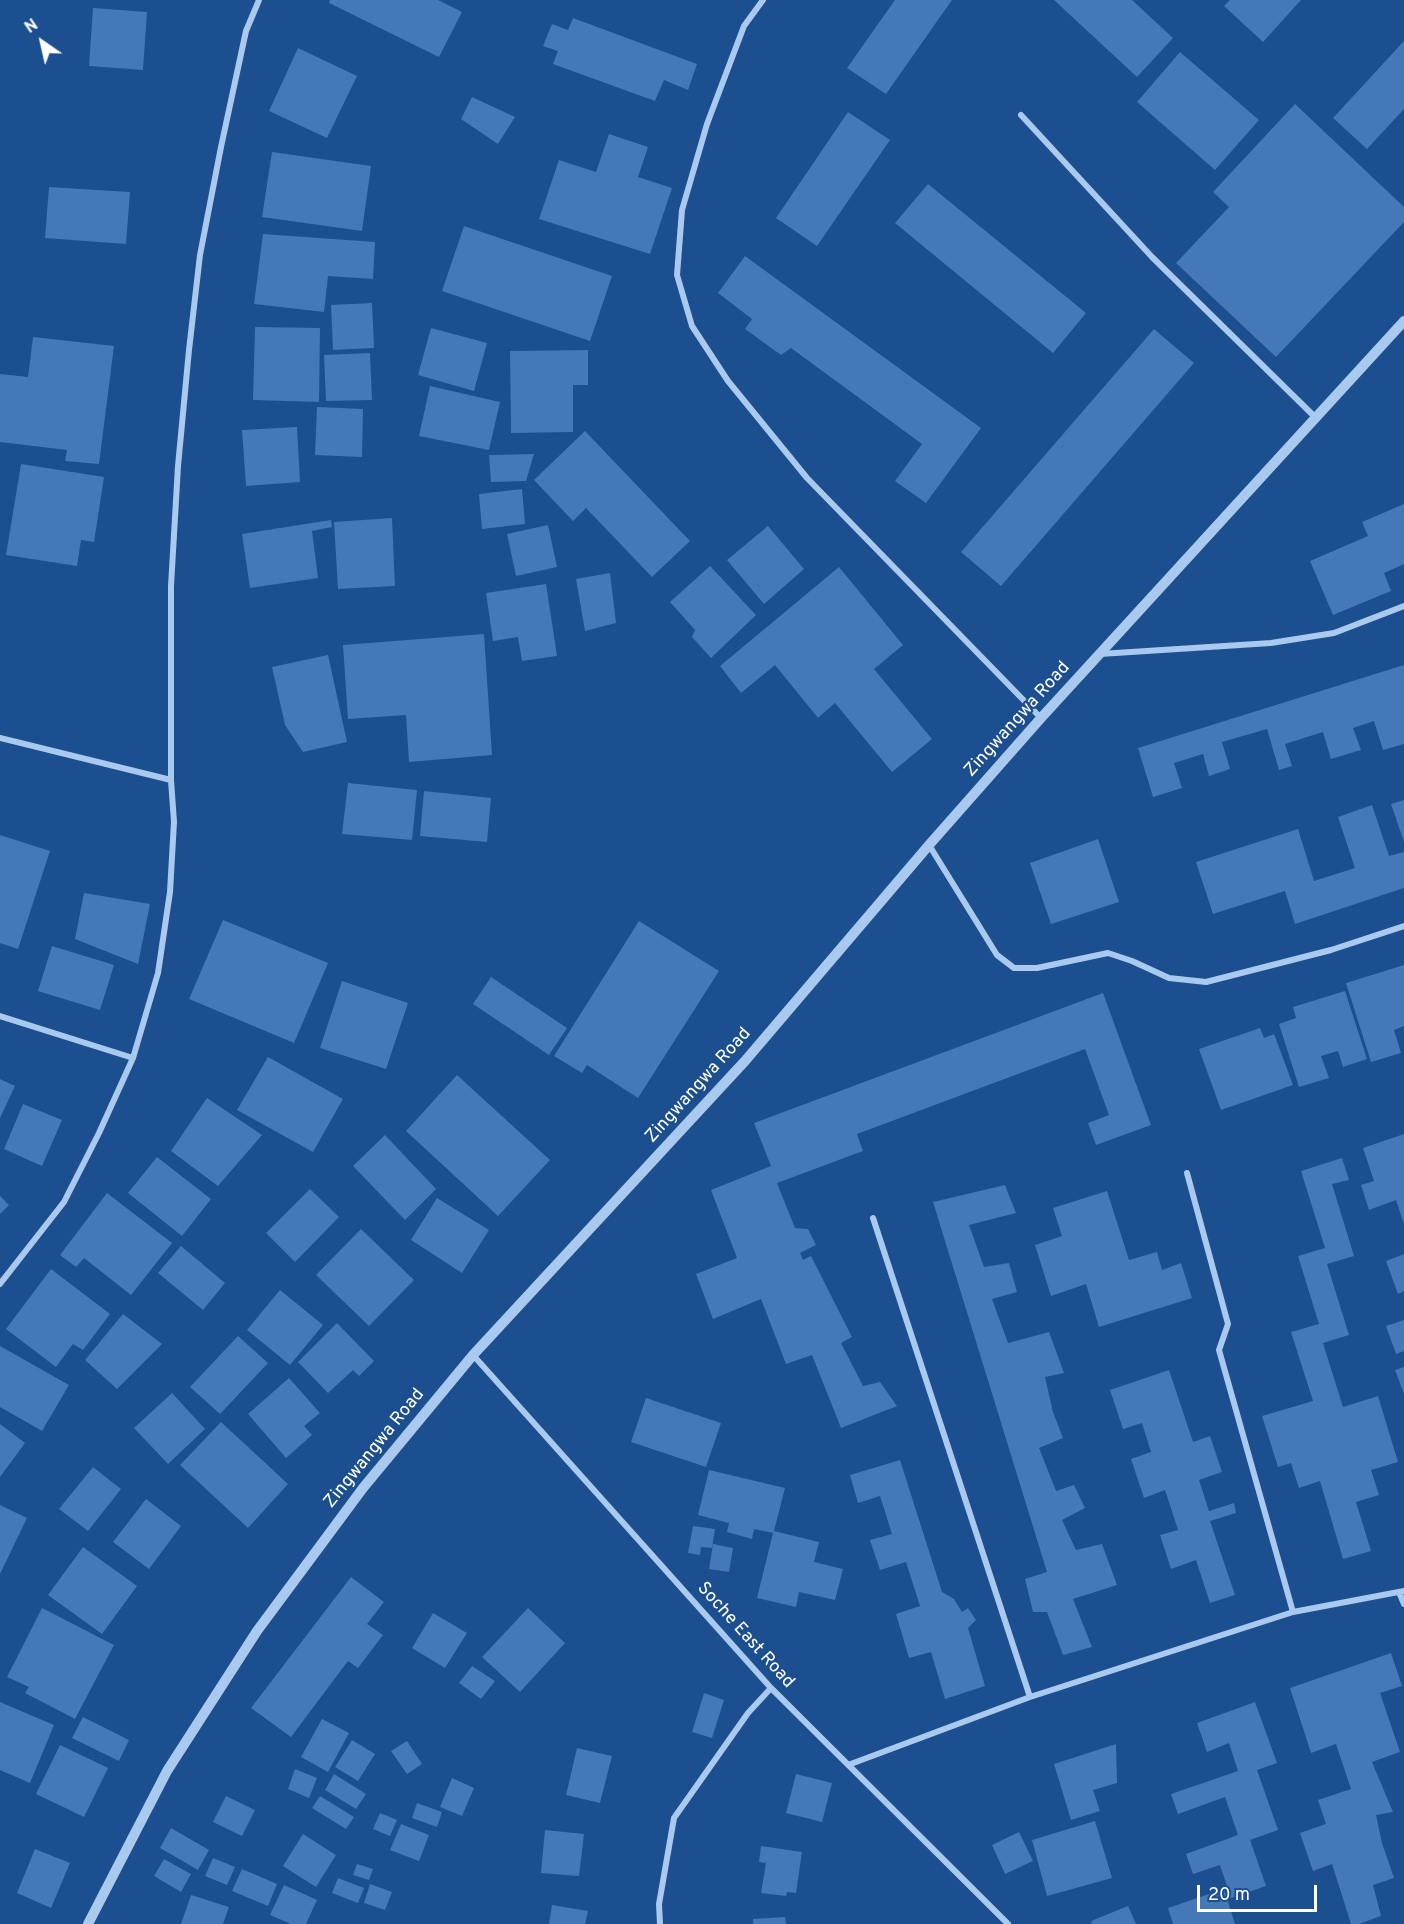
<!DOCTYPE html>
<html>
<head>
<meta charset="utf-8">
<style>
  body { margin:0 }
  #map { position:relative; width:1404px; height:1924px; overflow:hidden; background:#1b4f8f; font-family:Overpass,sans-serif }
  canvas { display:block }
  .north { position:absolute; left:12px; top:12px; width:60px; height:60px; -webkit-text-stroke:4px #1b4f8f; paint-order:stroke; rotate:326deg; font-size:16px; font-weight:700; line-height:24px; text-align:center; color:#fff }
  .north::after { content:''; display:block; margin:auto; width:21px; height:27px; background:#fff; clip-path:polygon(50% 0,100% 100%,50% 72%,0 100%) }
  .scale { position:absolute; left:1197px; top:1885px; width:120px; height:27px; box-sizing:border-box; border:3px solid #fff; border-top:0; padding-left:8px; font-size:18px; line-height:21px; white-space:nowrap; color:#fff; -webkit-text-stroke:4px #1b4f8f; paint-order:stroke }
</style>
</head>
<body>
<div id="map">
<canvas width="1404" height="1924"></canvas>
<div class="north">N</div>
<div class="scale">20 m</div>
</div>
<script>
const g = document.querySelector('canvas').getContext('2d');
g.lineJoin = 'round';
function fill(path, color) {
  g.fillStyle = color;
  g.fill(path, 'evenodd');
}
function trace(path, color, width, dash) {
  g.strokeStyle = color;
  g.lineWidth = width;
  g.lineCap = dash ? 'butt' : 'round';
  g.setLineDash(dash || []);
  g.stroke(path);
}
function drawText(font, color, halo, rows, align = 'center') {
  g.font = font + ' Overpass,sans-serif';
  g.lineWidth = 4.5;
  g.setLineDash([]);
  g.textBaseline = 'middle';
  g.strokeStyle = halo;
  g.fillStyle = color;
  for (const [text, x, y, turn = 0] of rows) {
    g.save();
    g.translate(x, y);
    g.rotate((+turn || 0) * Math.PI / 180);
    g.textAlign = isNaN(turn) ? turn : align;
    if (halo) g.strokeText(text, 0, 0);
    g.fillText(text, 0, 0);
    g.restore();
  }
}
fill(new Path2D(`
  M330,0H438L462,12L439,57L329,3Z
  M895,0H952L886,94L847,68Z
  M1054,0H1132L1173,38L1137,77Z
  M1230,0H1301L1263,42L1224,6Z
  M93,8L147,12L143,70L89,66Z
  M573,18L697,64L688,90L664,80L655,101L553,64L558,51L543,46L552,24L568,30Z
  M1404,41V109L1367,149L1333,118Z
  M298,48L357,76L327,138L269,111Z
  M1180,52L1259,120L1215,170L1137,102Z
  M472,97L515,117L498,144L461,119Z
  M1295,104L1404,207V222L1276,357L1176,263L1229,207L1213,192Z
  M848,112L890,140L817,246L776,218Z
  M609,134L648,147L638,177L672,188L650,254L539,219L559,160L596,172Z
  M272,152L371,166L362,231L262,217Z
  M928,184L1086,313L1053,353L895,223Z
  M49,187L130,192L126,244L45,238Z
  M464,226L612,276L590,341L442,291Z
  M263,234L375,242L373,279L328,276L324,312L254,304Z
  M745,256L981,428L926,503L895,481L922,444L791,348L781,355L745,329L752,319L718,293Z
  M372,303L374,348L333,350L331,305Z
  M255,327L320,328L319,402L253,400Z
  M431,328L487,343L474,391L418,375Z
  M1154,329L1194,363L1001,586L961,552Z
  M33,337L114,346L99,464L65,461L67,450L0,442V374L28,377Z
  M588,350V385H573V432L511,433L510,351Z
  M370,353L372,400L326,401L324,355Z
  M430,386L500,402L489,450L419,436Z
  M317,407L363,409L362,457L315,455Z
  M297,427L300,482L246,486L242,430Z
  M585,431L690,541L652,577L586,508L573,521L534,480Z
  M534,454L526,481L491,482L489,455Z
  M21,464L104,477L94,542L81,540L77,566L6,555Z
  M522,489L525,524L482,529L479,494Z
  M1404,504V564L1384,573L1391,591L1333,615L1310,561L1368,536L1362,522Z
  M392,518L395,586L338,589L334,522Z
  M331,520L332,527L312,531L318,578L250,588L242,534Z
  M548,525L557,567L516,576L507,534Z
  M768,526L804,569L764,604L727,560Z
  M710,566L756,615L711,658L692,637L695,630L670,602Z
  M839,567L903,645L874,669L932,739L892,772L835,703L818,718L775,665L741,693L720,666Z
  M610,573L616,623L585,631L576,579Z
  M546,584L557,656L522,661L518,637L493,641L486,593Z
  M484,634L492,755L409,762L406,715L348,719L343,645Z
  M328,655L347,742L303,752L285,725L272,667Z
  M1404,665V744L1383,750L1374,721L1353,728L1361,750L1331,759L1323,732L1285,744L1292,766L1279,770L1267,729L1222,742L1230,769L1209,776L1203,754L1174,763L1182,788L1153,797L1138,748Z
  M348,783L417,790L412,840L342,834Z
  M424,791L491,798L487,842L420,836Z
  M1404,800V842L1391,804Z
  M1372,805L1389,856L1404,852V888L1295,924L1285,891L1213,914L1196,862L1298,829L1314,881L1355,868L1338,817Z
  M0,835L50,851L18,949L0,943Z
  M1098,839L1119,902L1051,924L1030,863Z
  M84,893L150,904L138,964L75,939Z
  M223,920L328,963L294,1043L189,999Z
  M639,921L719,971L638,1098L587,1065L582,1073L554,1056Z
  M52,946L114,965L100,1010L38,991Z
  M1404,965V1026L1394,1030L1401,1053L1371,1062L1346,983Z
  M491,977L567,1028L549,1055L473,1004Z
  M342,981L408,1003L386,1069L320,1048Z
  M1345,991L1367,1059L1343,1067L1338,1051L1321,1056L1329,1078L1299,1087L1279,1024L1296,1018L1293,1007Z
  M1103,993L1151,1125L1096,1145L1088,1123L1109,1115L1085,1049L857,1134L863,1151L777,1183L795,1228L808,1229L816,1245L800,1253L803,1260L811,1256L852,1337L841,1343L863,1386L880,1382L897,1406L841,1428L812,1355L786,1364L761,1299L713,1319L696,1274L737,1258L711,1190L771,1166L754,1123Z
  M1260,1028L1264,1038L1274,1034L1293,1085L1221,1110L1199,1049Z
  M268,1057L343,1099L313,1152L237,1110Z
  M457,1075L550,1160L498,1216L406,1131Z
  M0,1079L15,1086L0,1118Z
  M207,1098L262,1135L218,1186L171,1151Z
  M23,1104L62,1120L42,1166L4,1149Z
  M1404,1134V1224L1396,1200L1369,1210L1361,1185L1374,1181L1363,1148Z
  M385,1135L436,1189L405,1220L353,1166Z
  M157,1157L211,1199L182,1236L128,1193Z
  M1342,1158L1349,1180L1332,1184L1354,1256L1327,1264L1349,1335L1323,1343L1343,1407L1378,1396L1398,1462L1371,1470L1379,1495L1356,1502L1371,1551L1343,1559L1320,1481L1299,1488L1291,1463L1278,1467L1262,1416L1313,1401L1291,1332L1319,1324L1298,1256L1325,1248L1301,1171Z
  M1005,1185L1016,1213L969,1225L984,1267L1009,1263L1017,1292L992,1299L1008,1343L1049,1332L1064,1373L1045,1377L1053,1412L1063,1438L1039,1448L1056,1491L1074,1485L1085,1508L1062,1520L1076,1550L1102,1544L1117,1585L1073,1599L1092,1647L1063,1655L1047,1612H1033L1025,1579L1047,1572L933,1202Z
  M310,1189L339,1217L295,1262L266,1233Z
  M1107,1191L1129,1260L1157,1252L1162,1270L1181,1263L1192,1298L1099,1327L1086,1284L1051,1296L1035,1245L1062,1236L1053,1208Z
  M107,1193L172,1243L131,1295L84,1258L76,1267L60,1255Z
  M0,1196L9,1205L0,1214Z
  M437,1198L489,1230L462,1273L411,1240Z
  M361,1229L414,1280L369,1326L316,1275Z
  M181,1246L225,1283L203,1310L158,1273Z
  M1404,1254V1291L1398,1294L1386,1261Z
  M51,1269L110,1314L83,1350L73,1344L56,1367L6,1329Z
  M280,1290L323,1325L290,1365L247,1330Z
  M123,1314L162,1344L117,1389L85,1360Z
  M1404,1320V1351L1396,1354L1386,1326Z
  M337,1323L374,1361L359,1376L353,1370L328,1393L298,1362Z
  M238,1336L268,1363L220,1414L190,1387Z
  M0,1346L69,1385L42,1431L0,1407Z
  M1404,1367V1394L1395,1370Z
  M1169,1370L1193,1442L1210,1436L1222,1472L1199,1480L1209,1511L1234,1503L1236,1513L1210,1521L1235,1595L1210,1603L1196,1560L1171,1569L1160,1535L1178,1530L1165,1490L1144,1498L1131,1459L1151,1452L1142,1423L1123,1429L1110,1390Z
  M289,1378L320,1413L304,1426L312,1435L286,1458L248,1414Z
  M172,1393L205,1429L168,1464L134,1428Z
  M646,1398L721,1423L706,1467L631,1442Z
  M221,1422L288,1484L248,1528L180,1465Z
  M0,1424L25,1443L0,1477Z
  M900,1460L942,1592L954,1599L962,1612L968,1608L976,1620L968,1628L985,1686L945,1699L931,1652L909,1658L896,1614L920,1606L906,1562L880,1570L870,1540L892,1534L880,1496L858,1503L850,1475Z
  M93,1467L121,1489L88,1531L59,1509Z
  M709,1470L785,1488L774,1531L819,1542L814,1562L843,1569L835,1600L799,1592L796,1607L757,1598L773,1533L754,1529L752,1539L727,1532L729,1523L698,1515Z
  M146,1499L181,1526L149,1569L113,1542Z
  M0,1505L27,1518L0,1574Z
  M693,1526L715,1529L712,1548L701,1547L700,1555L688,1553Z
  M713,1544L733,1548L729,1572L709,1569Z
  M83,1547L137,1586L102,1634L48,1595Z
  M351,1577L384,1602L367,1624L383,1635L358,1668L348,1661L291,1737L251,1708Z
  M42,1608L114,1645L75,1719L25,1693L29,1687L7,1677Z
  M528,1608L565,1643L520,1692L482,1657Z
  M433,1613L467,1633L445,1668L412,1648Z
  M1391,1653L1402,1686L1380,1693L1400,1752L1372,1762L1393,1812L1376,1815L1382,1843L1394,1878L1373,1885L1381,1916L1359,1924H1351L1332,1864L1313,1871L1300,1833L1326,1824L1318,1800L1351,1789L1336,1744L1311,1753L1290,1688Z
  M472,1666L495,1681L481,1699L459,1683Z
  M704,1693L724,1700L712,1738L692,1732Z
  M0,1702L54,1725L30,1783L0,1770Z
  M1255,1702L1277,1763L1257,1770L1278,1830L1250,1840L1266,1886L1231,1898L1220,1865L1193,1874L1186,1854L1238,1835L1225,1797L1178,1814L1171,1794L1238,1771L1229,1743L1207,1752L1197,1723Z
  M83,1717L129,1740L119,1761L72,1738Z
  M322,1719L349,1733L328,1772L301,1757Z
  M352,1740L375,1754L358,1781L335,1767Z
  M407,1741L422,1764L407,1774L391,1751Z
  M1116,1744L1117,1783L1093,1790L1100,1811L1071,1820L1054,1764Z
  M60,1745L108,1768L84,1817L36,1794Z
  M577,1748L612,1756L600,1803L566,1795Z
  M295,1769L317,1778L309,1798L288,1789Z
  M334,1774L366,1794L356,1809L325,1790Z
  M796,1774L832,1783L822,1822L786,1813Z
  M452,1778L474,1788L462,1816L440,1807Z
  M226,1796L255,1810L242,1836L213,1822Z
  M320,1796L354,1817L346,1829L312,1808Z
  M417,1803L442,1812L437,1827L412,1818Z
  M380,1813L397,1820L390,1836L373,1829Z
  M1095,1821L1112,1878L1047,1896L1032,1840Z
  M401,1824L429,1835L419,1861L390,1850Z
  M171,1828L209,1850L198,1870L160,1848Z
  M545,1830L584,1834L579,1876L541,1873Z
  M1019,1832L1033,1861L1005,1874L992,1845Z
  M303,1834L336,1855L316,1887L283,1866Z
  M761,1846L802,1852L796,1893L787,1892L786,1896L761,1893L766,1863L759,1862Z
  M35,1849L70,1863L51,1908L17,1893Z
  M213,1858L235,1867L227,1885L205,1876Z
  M164,1859L191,1874L181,1892L154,1876Z
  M357,1864L373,1869L369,1880L353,1875Z
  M242,1869L277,1884L268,1906L232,1891Z
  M338,1878L364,1888L358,1903L332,1893Z
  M370,1884L392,1892L385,1910L364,1903Z
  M284,1885L317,1900L306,1924H291L270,1915Z
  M1224,1889L1235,1924H1173L1168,1908Z
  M191,1895L229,1907L223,1924H181Z
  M552,1905L588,1911L585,1924H549Z
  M1128,1906L1136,1924H1092L1091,1921Z
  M785,1917L786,1924H753V1919Z`), '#4478b7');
trace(new Path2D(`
  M763,0L744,26L707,124L682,210L677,275L692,326L728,381L807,478L1041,718
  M1021,115L1152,257L1315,417
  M1100,654L1271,643L1334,633L1404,606
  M0,738L171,780
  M929,845L997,955L1014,968H1037L1108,953L1132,961L1169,978L1206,982L1331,950L1404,926
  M0,1016L133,1058
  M1187,1173L1228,1324L1219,1350L1293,1612
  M873,1218L1030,1697
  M0,1284L64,1202L99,1133L133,1058L158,973L170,892L174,822L171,780V586L178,466L189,350L200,255L221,147L246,31L259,0
  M473,1355L771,1688L1008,1924
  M1399,1592L1404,1604
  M848,1765L1030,1697L1293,1612L1404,1591
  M660,1924L659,1904L674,1818L748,1713L771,1688`), '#a9c9ee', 6);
trace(new Path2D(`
  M88,1924L167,1771L257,1631L363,1488L473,1355L745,1061L929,845L1041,718L1404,321`), '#a9c9ee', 10);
drawText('18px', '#fff', '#1b4f8f', [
  ["Zingwangwa Road",1018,720,-48],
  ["Zingwangwa Road",699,1086,-48],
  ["Zingwangwa Road",375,1449,-51],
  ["Soche East Road",745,1636,48]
]);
</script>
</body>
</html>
